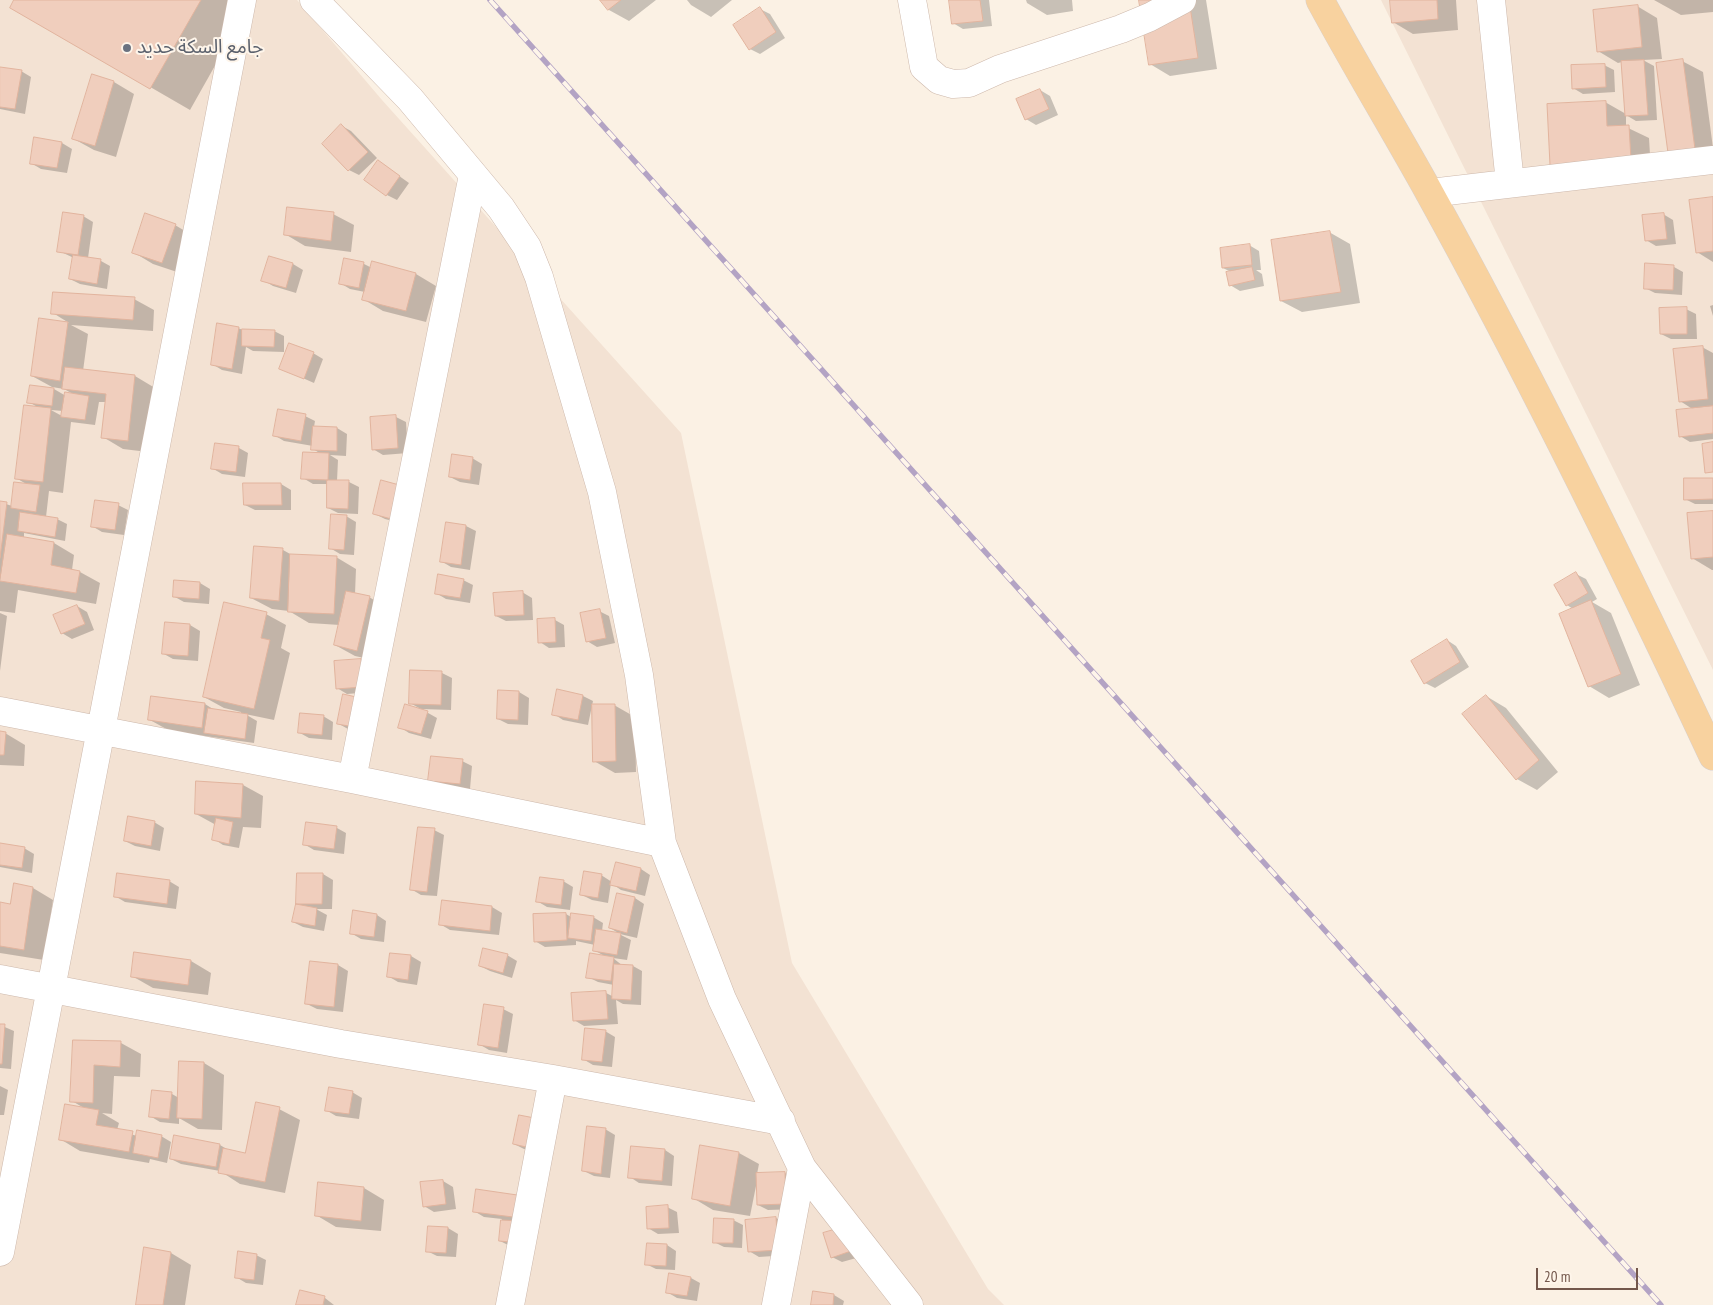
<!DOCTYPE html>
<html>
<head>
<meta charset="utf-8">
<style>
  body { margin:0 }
  #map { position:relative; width:1713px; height:1305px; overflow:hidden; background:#fbf1e4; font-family:"PT Sans Narrow",sans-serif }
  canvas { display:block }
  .scale { position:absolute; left:1536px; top:1268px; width:102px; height:22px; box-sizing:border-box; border:2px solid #73574b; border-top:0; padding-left:6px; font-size:15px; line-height:18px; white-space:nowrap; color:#73574b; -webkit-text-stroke:4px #fef5ea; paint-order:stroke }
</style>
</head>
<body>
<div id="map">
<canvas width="1713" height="1305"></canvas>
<div class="scale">20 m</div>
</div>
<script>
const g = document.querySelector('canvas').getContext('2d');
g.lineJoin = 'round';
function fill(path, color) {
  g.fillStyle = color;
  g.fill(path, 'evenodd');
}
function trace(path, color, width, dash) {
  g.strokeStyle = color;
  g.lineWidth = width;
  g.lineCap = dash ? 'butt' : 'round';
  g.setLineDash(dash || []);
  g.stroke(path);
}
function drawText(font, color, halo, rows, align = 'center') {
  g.font = font + ' "PT Sans Narrow","Noto Sans Arabic",sans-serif';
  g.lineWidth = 4;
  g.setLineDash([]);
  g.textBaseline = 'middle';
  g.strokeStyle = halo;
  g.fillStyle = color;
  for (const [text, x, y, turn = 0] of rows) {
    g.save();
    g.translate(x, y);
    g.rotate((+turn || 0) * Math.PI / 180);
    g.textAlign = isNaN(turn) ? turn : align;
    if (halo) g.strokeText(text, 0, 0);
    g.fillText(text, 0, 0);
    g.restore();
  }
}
fill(new Path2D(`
  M0,0H297L382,100L681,433L792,963L988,1289L1004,1305H0Z
  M1381,0H1713V670Z`), '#f3e2d3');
fill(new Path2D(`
  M16,0H252L190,110L12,7Z
  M602,0H656L629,21L609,10Z
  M687,0H732L711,17L691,5Z
  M951,0H989L992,26L963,29L953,23Z
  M1026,0H1072L1073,11L1047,15L1027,3Z
  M1140,0H1206L1217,69L1170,76L1150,64Z
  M1391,0H1456L1458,30L1413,34L1393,22Z
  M1654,0H1713V12L1681,15Z
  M1637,6L1657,18L1662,59L1643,60L1654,66L1657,120L1636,121L1626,115V127L1649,138L1651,171L1571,176L1551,164L1605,102L1626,114L1622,62L1618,63L1598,51Z
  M760,9L770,14L785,38L760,54L750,49Z
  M1682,61L1703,72L1713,148L1689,164Z
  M1604,65L1614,70L1615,92L1583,94L1573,88Z
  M0,68L21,71L31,77L25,114L0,109Z
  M93,75L114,82L134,94L116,157L94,150L74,139Z
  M1040,90L1050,96L1058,115L1036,125L1026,119Z
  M342,126L351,131L377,158L359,175L349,170Z
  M35,138L62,143L72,149L67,173L41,169L31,163Z
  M388,168L409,183L397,200L387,195Z
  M1713,198V262L1697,252Z
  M333,214L354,225L351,252L305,246L285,234Z
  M1663,214L1673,220L1676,244L1656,246L1646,240Z
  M83,216L93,222L88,258L101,261L110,266L107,289L80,284L70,279L74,258L59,251Z
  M175,225L195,237L183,274L153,264L133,252Z
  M1329,232L1350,244L1360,303L1302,312L1281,301Z
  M1249,245L1259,251L1261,270H1256L1262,274L1264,286L1240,291L1230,285L1231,272L1223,268Z
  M270,257L293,264L303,270L296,293L273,286L263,280Z
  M345,260L364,264L372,268L373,263L416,274L436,286L426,322L383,311L363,299L365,292L350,289L340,283Z
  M1674,267L1683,272L1682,295L1655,293L1645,288Z
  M134,299L154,310L153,331L71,325L88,334L83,371L135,376L155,388L148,452L123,449L103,437L106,402H99L95,425L71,422L63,493L49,491L46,517L57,519L67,524L65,541L24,533V538L54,543L74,555L72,570L80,572L100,583L96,604L18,590L15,613L0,611V502L12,506L28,485L16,478L39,408L29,402L54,389L66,396L73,394L64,389L52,387L32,376L40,319L69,323L53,313ZM51,410L63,411L62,416Z
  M1713,305V316L1710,306Z
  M1686,309L1696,314L1697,339H1671L1661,334Z
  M238,328L243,330L274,331L284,336V352L253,351L246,347L242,374L222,370L212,364Z
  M1702,347L1713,353V439L1690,442L1680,436L1694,410L1680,401Z
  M313,353L323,359L314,383L280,368Z
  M305,416L315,421L314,427L337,428L347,434L346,456L330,455L338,460L337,481L349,482L359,487L358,514L338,513L328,508V484H313L303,478L321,454L313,449V446L284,441L274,435Z
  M396,417L406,422L408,453L383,455L373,449L371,418Z
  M239,448L248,453L245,477L222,474L212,468Z
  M472,458L482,464L479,485L460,482L450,477Z
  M1713,479V504H1695L1685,499Z
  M382,482L405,524L385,519L375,514Z
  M245,484H281L291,490V510H255L245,505Z
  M118,505L128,510L124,535L102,532L92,526Z
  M1713,513V570H1712L1692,558Z
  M346,516L356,522L354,555L340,554L330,548Z
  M466,526L476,531L470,570L451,567L441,561Z
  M283,550L292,555L336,557L356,569L355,594L369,597L389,609L378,661L355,656L335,645L340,625L309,623L289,611L272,609L251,598Z
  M1576,574L1586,579L1597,599L1592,602L1611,613L1640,685L1609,698L1589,686L1573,609L1567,605L1556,586Z
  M463,580L473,585L470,603L446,599L436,593Z
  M175,581L200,583L210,589L209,604L184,602L175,597Z
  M522,592L532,598L533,620L506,621L496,616Z
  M77,606L87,612L94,630L72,639L62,633Z
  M599,611L609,616L615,643L597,647L587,641Z
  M0,613L7,616L0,671Z
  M266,614L286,625L281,648L290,653L274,720L245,714L257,721L254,743L170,731L150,720L152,697L205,704L216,711L241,714V712L224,708L204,697Z
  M555,620L564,625L565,647L549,648L540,642Z
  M166,623L190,625L200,631L198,661L173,659L164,654Z
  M1447,640L1456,646L1469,667L1435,688L1425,683Z
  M361,660L370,666L372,692L347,694L337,688Z
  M442,673L452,678L451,710L421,709L437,718L431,739L409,733L400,727L419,708L410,703Z
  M519,692L529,698L528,725L508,724L498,719Z
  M583,696L593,701L588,725L563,720L554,714Z
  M1486,696L1506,708L1558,772L1537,790L1517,779Z
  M365,700L348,729L339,724Z
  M614,705L635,717L636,772L615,773L594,761L592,706Z
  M323,716L333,722L332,740L309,738L300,733Z
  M0,733H5L25,745L24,766L0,765Z
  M462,761L472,766L470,789L440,786L430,780Z
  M243,785L263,796L261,828L243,827L239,848L223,845L214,839L216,825L196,814Z
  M154,822L164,828L160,851L135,846L125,841Z
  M337,828L346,833L344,854L314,850L304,844Z
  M434,830L444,835L437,896L421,895L411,889Z
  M0,845L24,848L34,854L32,873L0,867Z
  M641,869L650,875L645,896L621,890L611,883L608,903L592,900L582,895L601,875L612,882Z
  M298,874H323L333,880L332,909H316L327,915L324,931L303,927L293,922L304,907L297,903Z
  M169,881L179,887L176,909L125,902L115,896Z
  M563,881L573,887L570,910L547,907L537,901Z
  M15,885L33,888L53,900L44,960L0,953V903L11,905Z
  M635,898L644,904L637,938L620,934L610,928Z
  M492,907L502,913L499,935L450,930L440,924Z
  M566,914L571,917H593L603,923L602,931L621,935L631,940L627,960L613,958L623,966H633L642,971L641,1005L623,1004L616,1000L618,1024L584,1026L574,1020L606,993L614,997V985L598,982L588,977L606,957L594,950L595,945L576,941V945L545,947L535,941Z
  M377,915L386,921L384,942L361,939L351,933Z
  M136,953L191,961L211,973L208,995L153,988L132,976Z
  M391,954L411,956L421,962L417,985L398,982L388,976Z
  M507,955L517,961L512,978L490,971L480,966Z
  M338,965L348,971L343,1012L317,1009L307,1004Z
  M503,1009L513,1014L507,1053L489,1050L479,1044Z
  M0,1025L14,1031L11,1069L0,1068Z
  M605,1031L615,1037L612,1067L593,1065L583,1059Z
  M74,1041L121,1043L141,1054L140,1077L114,1076L112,1114L102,1113L119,1123L117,1130L137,1136H161L171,1142L167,1163L150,1159L149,1163L80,1151L60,1139L84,1108L72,1101Z
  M204,1063L224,1075L222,1130L198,1129L179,1118V1124L160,1122L150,1116L153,1091L172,1094L179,1098Z
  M0,1086L8,1090L4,1115H0Z
  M352,1092L362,1098L359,1119L336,1116L326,1110Z
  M279,1109L300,1120L285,1193L240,1184L220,1171L181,1164L171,1159L220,1145L230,1151L246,1154Z
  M520,1116L549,1154L524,1149L514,1144Z
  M605,1129L615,1135L610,1178L594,1176L584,1171Z
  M665,1150L674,1156L672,1186L639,1183L630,1177Z
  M739,1153L759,1164L757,1174L785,1173L795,1179L796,1209L768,1210L758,1205L757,1181L750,1216L713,1210L693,1198Z
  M443,1181L453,1187L456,1209L434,1212L424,1206L421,1183Z
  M364,1188L384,1200L381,1231L336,1227L316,1215Z
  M524,1197L510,1246L500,1241L502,1219L484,1217L474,1211Z
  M667,1207L677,1212L679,1233L658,1234L648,1228Z
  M776,1218L786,1224L788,1255L759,1257L749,1251Z
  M733,1220L743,1225L742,1248L724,1247L714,1242Z
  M448,1228L458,1234L456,1257L437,1256L427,1251Z
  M825,1234L860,1257L842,1262L832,1257Z
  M667,1245L676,1251L675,1270L656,1269L646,1264Z
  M171,1253L191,1265L185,1305H137Z
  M256,1255L266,1260L263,1285L246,1283L236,1277Z
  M691,1278L700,1283L697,1301L677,1298L667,1292Z
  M301,1291L325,1298L334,1305H297Z
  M814,1293L834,1295L844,1301L843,1305H813Z`), '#0003');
const building = new Path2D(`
  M14,0H201L150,89L10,8Z
  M600,0H621L608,10Z
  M949,0H980L983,21L952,24Z
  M1139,0H1189L1198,58L1149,65Z
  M1390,0H1437L1438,19L1392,23Z
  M1638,5L1642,47L1597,52L1593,10Z
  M760,7L776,32L749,50L733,25Z
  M1683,59L1695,149L1668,153L1656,63Z
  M1644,60L1648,115L1625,116L1621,61Z
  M1605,64L1606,87L1572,89L1571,65Z
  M0,67L22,70L15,109L0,107Z
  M92,74L114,81L95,146L72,139Z
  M1040,89L1049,109L1025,120L1016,99Z
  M1606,101L1607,126L1629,125L1631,160L1550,165L1547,104Z
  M341,124L368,152L348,171L322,144Z
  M34,137L62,142L57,168L30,164Z
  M378,160L400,176L386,196L364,180Z
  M1713,197V251L1696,253L1689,200Z
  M287,207L334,212L331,241L284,235Z
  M63,212L84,215L78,255L57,252Z
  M145,213L176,224L162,263L132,253Z
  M1664,213L1667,239L1645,241L1642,215Z
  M1330,231L1341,292L1280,301L1271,240Z
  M1250,244L1252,265L1222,268L1220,248Z
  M73,255L101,259L97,284L69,279Z
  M269,256L293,263L286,288L261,281Z
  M344,258L364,262L359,288L339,284Z
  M372,261L416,273L406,311L362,300Z
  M1645,263L1674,265L1673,290L1644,289Z
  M1252,267L1255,280L1229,286L1226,272Z
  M53,292L135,297L133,320L51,314Z
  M1687,307V334H1660L1659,308Z
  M39,318L68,322L60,381L31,376Z
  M217,323L239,327L232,369L211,365Z
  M242,329L275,330L274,347L242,346Z
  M289,343L314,352L304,379L279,369Z
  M1703,346L1708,399L1679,402L1673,349Z
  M65,367L135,375L128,441L101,438L106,394L62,389Z
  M30,385L54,388L52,406L27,403Z
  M65,392L89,396L85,420L61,417Z
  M24,405L51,408L43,482L15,479Z
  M1713,406V433L1679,437L1676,410Z
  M278,409L306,414L301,441L273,436Z
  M396,415L398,448L372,450L370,417Z
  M313,426L337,427V451L311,450Z
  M1713,442V472L1705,473L1702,444Z
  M215,443L239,446L236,472L211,469Z
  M303,452L329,453L328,480L301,479Z
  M452,454L473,457L470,480L449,477Z
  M1684,478H1713V499L1684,500Z
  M327,480H349L348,509L327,508Z
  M381,480L403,486L395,520L373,514Z
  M14,482L40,485L36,512L11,508Z
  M243,483H281L282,505H244Z
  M95,500L119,503L115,530L91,527Z
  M0,501L7,502L0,558Z
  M1713,511V557L1691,559L1687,513Z
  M20,512L58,518L55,537L18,531Z
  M331,514L347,515L344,550L329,549Z
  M446,522L466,525L461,565L440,562Z
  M7,534L54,542L51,565L80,571L76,593L0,581Z
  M254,546L283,548L279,601L250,598Z
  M290,554L337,556L334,614L288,612Z
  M1576,572L1588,593L1566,606L1554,585Z
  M438,574L464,579L460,598L435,594Z
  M174,580L200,582L199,599L173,597Z
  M346,591L370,596L357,651L334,645Z
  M523,591L524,615L495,616L493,593Z
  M1591,600L1621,674L1588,687L1559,614Z
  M224,602L267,612L261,638L270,640L254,709L203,697Z
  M77,605L85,624L61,634L53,615Z
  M600,609L606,638L586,642L580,613Z
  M555,618L556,642L538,643L537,619Z
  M165,622L190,624L188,656L162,654Z
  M1447,639L1460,662L1424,684L1411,661Z
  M361,659L363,687L336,689L334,661Z
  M410,670L442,671L441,705L409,704Z
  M557,689L583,695L578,720L552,715Z
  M498,690L519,691L518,720L497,719Z
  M343,694L365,699L360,728L337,724Z
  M1486,695L1539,760L1516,780L1462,714Z
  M151,696L205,703L202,728L148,720Z
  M405,704L428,711L421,734L398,728Z
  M592,704H615L616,761L593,762Z
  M208,708L248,714L245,739L204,733Z
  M300,713L324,715L322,735L298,733Z
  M0,731L6,732L4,755H0Z
  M431,756L463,759L460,784L428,781Z
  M196,781L243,784L241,818L195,814Z
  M128,816L155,821L151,846L124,841Z
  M216,818L233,822L229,844L212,840Z
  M306,822L337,826L334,849L303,845Z
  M418,827L435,828L427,892L410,890Z
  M0,843L25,847L22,868L0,865Z
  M616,862L641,868L636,891L610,885Z
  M584,871L602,874L598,898L580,895Z
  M117,873L170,880L167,904L114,897Z
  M297,873H323L322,904H296Z
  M540,877L564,880L561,905L536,902Z
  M14,883L33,887L24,950L0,946V902L10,904Z
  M617,893L635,897L627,933L609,928Z
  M442,900L492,906L490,931L439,925Z
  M296,904L317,908L315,926L292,922Z
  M353,910L377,914L374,937L350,934Z
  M566,913L567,940L534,942L533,914Z
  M571,913L594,916L591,941L568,938Z
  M596,929L621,933L617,955L593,951Z
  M483,948L508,954L503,973L479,966Z
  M134,952L191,960L188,985L131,977Z
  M390,953L411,955L408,980L387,977Z
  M590,953L614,957L611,981L586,978Z
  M310,961L338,964L334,1007L305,1004Z
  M614,964L633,965L631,1000L612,999Z
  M606,991L608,1019L573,1021L571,993Z
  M484,1004L504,1007L498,1048L478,1045Z
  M0,1024H5L2,1064H0Z
  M585,1028L606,1030L602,1062L582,1060Z
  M73,1040L121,1041L120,1067L94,1065L93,1103L70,1102Z
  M179,1061L204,1062L202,1119L177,1118Z
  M329,1087L353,1091L349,1114L325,1111Z
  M152,1090L172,1092L169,1119L149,1117Z
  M256,1102L280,1107L265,1182L218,1173L223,1148L245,1153Z
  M65,1104L99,1110L96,1125L133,1131L129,1152L59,1140Z
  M519,1115L545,1120L539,1150L513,1144Z
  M587,1126L606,1128L601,1174L582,1171Z
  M137,1130L162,1135L158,1158L133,1153Z
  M174,1135L220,1144L216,1167L170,1159Z
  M700,1145L739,1152L730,1206L692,1199Z
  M631,1146L665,1149L662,1181L628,1178Z
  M785,1172L786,1204L757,1205L756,1173Z
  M443,1180L446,1204L423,1207L420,1182Z
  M318,1182L364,1187L361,1221L315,1216Z
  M476,1189L524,1196L521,1218L473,1212Z
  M668,1205L669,1228L647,1229L646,1207Z
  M776,1217L778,1250L748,1252L745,1220Z
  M714,1218L734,1219L733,1243H713Z
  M501,1220L523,1221L521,1243L499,1241Z
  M428,1226L448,1227L446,1253L426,1252Z
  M844,1227L851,1251L831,1258L823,1233Z
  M647,1243L667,1244L666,1266L645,1265Z
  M144,1247L171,1252L163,1305H136Z
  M238,1251L257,1254L254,1280L235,1278Z
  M669,1273L691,1277L687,1296L666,1293Z
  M300,1290L325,1296L323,1305H296Z
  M813,1291L834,1294L833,1305H811Z`);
fill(building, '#f0cebd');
trace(building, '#e2b49e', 1);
const minor = new Path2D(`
  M314,0L410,99L501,208L527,247L539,277L602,492L639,675L662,843L722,999L802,1168L909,1305
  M912,0L924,67L939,80L953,84L969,83L1000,69L1121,29L1150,17L1182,0
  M1491,0L1510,183
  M1430,193L1713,160
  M0,711L352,779L662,843
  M352,779L473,175
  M0,979L341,1044L553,1079L781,1121
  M0,1252L242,0
  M510,1305L553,1079
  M776,1305L802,1168`);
const major = new Path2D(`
  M1320,0C1355,65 1394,129 1430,194C1531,377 1624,566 1713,756`);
trace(minor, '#cdb8ab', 29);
trace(major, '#d8d0cd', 29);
trace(minor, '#fff', 28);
trace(major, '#f8d29f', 28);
const rail = new Path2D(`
  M490,0L1661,1305`);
trace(rail, '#b3a3c4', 5.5);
trace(rail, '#fef5ea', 4, [11]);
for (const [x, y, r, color] of [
  [127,48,5,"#6b7280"]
]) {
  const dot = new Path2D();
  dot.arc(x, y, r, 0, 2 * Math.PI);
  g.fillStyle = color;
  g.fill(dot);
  trace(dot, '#fef5ea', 2);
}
drawText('19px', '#5b616d', '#fef5ea', [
  ["جامع السكة حديد",137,48]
], 'left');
</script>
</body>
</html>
